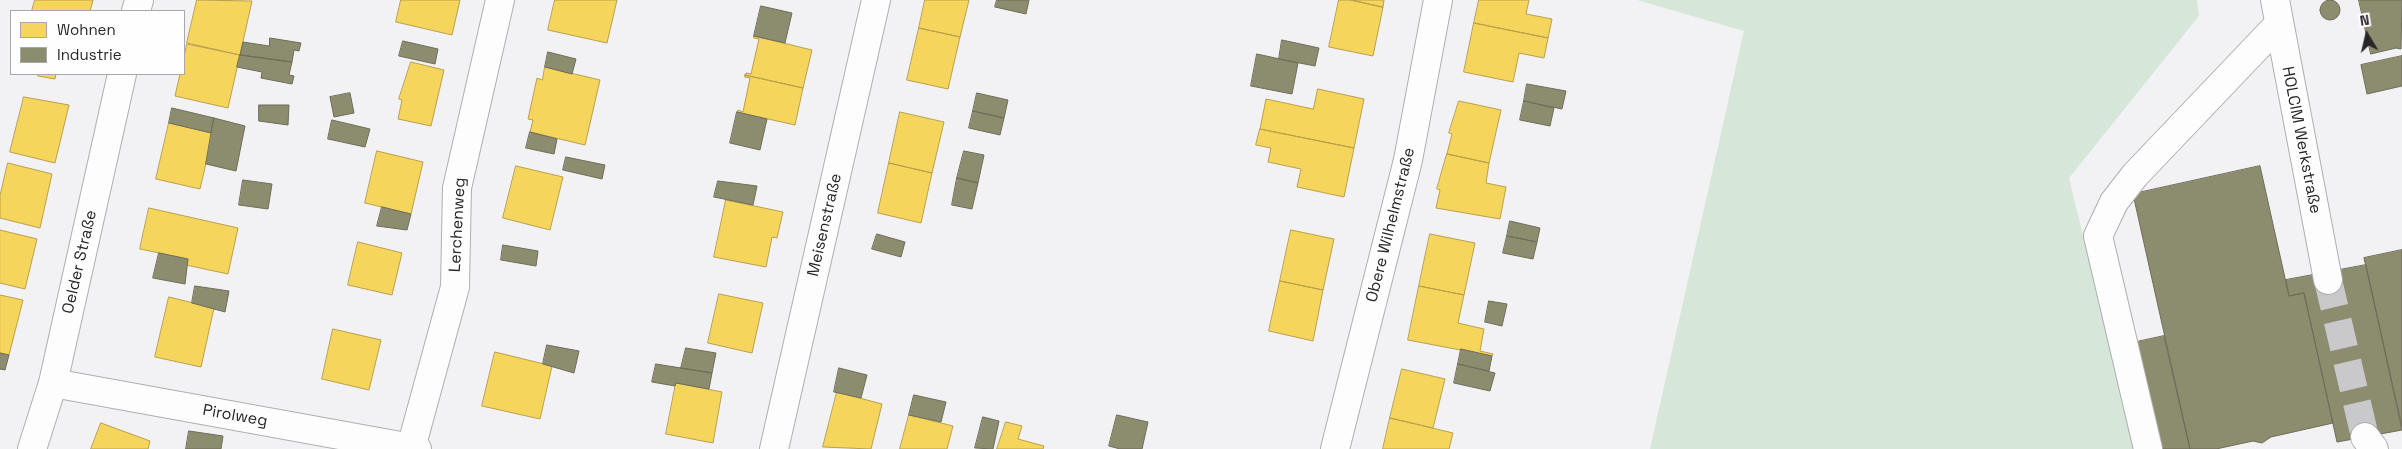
<!DOCTYPE html>
<html>
<head>
<meta charset="utf-8">
<style>
  body { margin:0 }
  #map { position:relative; width:2402px; height:449px; overflow:hidden; background:#f2f1f3; font-family:"Space Grotesk",sans-serif }
  canvas { display:block }
  .legend { position:absolute; left:10px; top:10px; width:175px; height:65px; box-sizing:border-box; background:#fffeff; border:1px solid #a9a7a9; margin:0; padding:6px 9px; list-style:none; font-size:15px; color:#272527 }
  .legend li { display:flex; align-items:center; gap:10px; height:25px }
  .legend b { width:25px; border:1px solid #a9a7a9 }
  .north { position:absolute; left:2342px; top:10px; width:50px; height:50px; -webkit-text-stroke:4px #fffeff; paint-order:stroke; rotate:351deg; font-size:14px; font-weight:700; line-height:20px; text-align:center; color:#272527 }
  .north::after { content:''; display:block; margin:auto; width:18px; height:22px; background:#272527; clip-path:polygon(50% 0,100% 100%,50% 72%,0 100%) }
</style>
</head>
<body>
<div id="map">
<canvas width="2402" height="449"></canvas>
<ul class="legend">
<li><b style="height:14px;background:#f6d55c"></b>Wohnen</li>
<li><b style="height:14px;background:#8c8c6e"></b>Industrie</li>
</ul>
<div class="north">N</div>
</div>
<script>
const g = document.querySelector('canvas').getContext('2d');
g.lineJoin = 'round';
function fill(path, color) {
  g.fillStyle = color;
  g.fill(path, 'evenodd');
}
function trace(path, color, width, dash) {
  g.strokeStyle = color;
  g.lineWidth = width;
  g.lineCap = dash ? 'butt' : 'round';
  g.setLineDash(dash || []);
  g.stroke(path);
}
function drawText(font, color, halo, rows, align = 'center') {
  g.font = font + ' "Space Grotesk",sans-serif';
  g.lineWidth = 5;
  g.setLineDash([]);
  g.textBaseline = 'middle';
  g.strokeStyle = halo;
  g.fillStyle = color;
  for (const [text, x, y, turn = 0] of rows) {
    g.save();
    g.translate(x, y);
    g.rotate((+turn || 0) * Math.PI / 180);
    g.textAlign = isNaN(turn) ? turn : align;
    if (halo) g.strokeText(text, 0, 0);
    g.fillText(text, 0, 0);
    g.restore();
  }
}
fill(new Path2D(`
  M1637,0H2197L2199,16L2069,178L2135,449H1650L1744,31Z`), '#d6e7d9');
const homes = new Path2D(`
  M35,0H93L90,11H32Z
  M197,0L252,1L240,55L187,43Z
  M401,0H460L452,35L396,22Z
  M555,0H617L607,43L548,30Z
  M925,0H969L960,37L919,28Z
  M1339,0H1351L1383,7L1373,56L1329,47Z
  M1351,0H1384L1383,7Z
  M1479,0H1529L1526,14L1552,19L1548,38L1474,23Z
  M1474,23L1548,38L1544,58L1519,53L1513,82L1464,72Z
  M919,28L960,37L948,89L907,80Z
  M754,36L812,50L803,88L745,75L746,73L751,74L759,39L754,38Z
  M187,44L240,55L228,108L175,96L180,74H184V58Z
  M411,62L444,70L431,126L398,119L402,100L399,99Z
  M545,67L600,80L585,145L530,132L533,120L528,119L537,78L542,80Z
  M38,74H56L55,79L38,76Z
  M745,75L803,88L795,125L737,112L738,110L743,112L750,78L745,77Z
  M1318,89L1364,99L1354,148L1260,129L1266,99L1313,109Z
  M24,97L69,105L55,163L10,152Z
  M1459,101L1501,110L1489,163L1447,154L1452,134L1449,133Z
  M900,112L944,122L932,173L889,163Z
  M169,123L213,133L200,189L156,179Z
  M1260,129L1354,148L1344,197L1297,187L1301,169L1268,162L1271,148L1256,145Z
  M377,151L423,162L411,214L365,203Z
  M1447,154L1489,163L1486,183L1506,187L1500,219L1436,208L1440,190L1437,189Z
  M8,163L52,174L40,228L0,218V196Z
  M889,163L932,173L921,223L878,213Z
  M516,166L563,177L550,230L503,218Z
  M726,200L783,212L777,238L772,237L766,267L714,257Z
  M149,208L238,228L228,274L186,265L188,259L140,249Z
  M0,230L37,239L25,289L0,283Z
  M1291,230L1334,239L1323,290L1280,281Z
  M1430,234L1475,243L1464,295L1419,286Z
  M358,242L402,253L392,295L348,285Z
  M1280,281L1323,290L1313,341L1269,331Z
  M1419,286L1464,295L1458,323L1484,329L1480,351L1493,354L1492,356L1408,340Z
  M719,294L763,303L752,353L708,343Z
  M0,295L23,300L9,355L0,353Z
  M169,297L214,308L201,367L155,357Z
  M333,329L381,340L369,390L322,379Z
  M495,352L552,366L540,419L482,406Z
  M1402,369L1445,379L1433,428L1390,418Z
  M676,383L722,392L713,443L666,434Z
  M837,392L882,404L871,449L823,447Z
  M909,415L953,426L947,449H900Z
  M1390,418L1453,433L1449,449H1383Z
  M1006,422L1022,426L1018,439L1044,446L1043,449H997Z
  M101,423L150,441L148,449H91Z`);
fill(homes, '#f6d55c');
trace(homes, '#b8a04c', 1);
const industry = new Path2D(`
  M2320 10a10 10 0 1 1 20 0a10 10 0 1 1-20 0Z
  M997,0H1029L1026,14L995,7Z
  M2359,0H2402L2401,49L2396,48L2371,54Z
  M761,6L792,13L785,43L754,36Z
  M270,38L301,43L299,51L294,50L292,62L240,55L243,42L269,46Z
  M1282,40L1319,48L1315,66L1279,59Z
  M403,41L438,49L435,64L399,56Z
  M548,52L576,59L572,74L545,67Z
  M1257,54L1298,63L1292,94L1251,86Z
  M240,55L292,62L289,75L294,76L292,84L261,78L262,72L237,67Z
  M2402,56V86L2367,94L2361,65Z
  M1527,84L1566,91L1562,109L1524,101Z
  M350,93L354,113L334,117L330,97Z
  M977,93L1008,100L1004,118L973,111Z
  M1524,101L1554,108L1550,126L1520,120Z
  M259,105H289L288,125L259,121Z
  M172,108L214,118L211,133L169,123Z
  M973,111L1004,118L1000,135L969,128Z
  M737,112L767,119L760,150L730,143Z
  M214,118L245,126L236,171L206,164Z
  M332,120L370,129L365,147L328,139Z
  M530,132L557,139L554,154L526,148Z
  M964,151L984,155L978,183L957,178Z
  M566,157L605,165L602,179L563,170Z
  M2260,166L2289,296L2304,293L2333,423L2271,437L2262,443L2253,441L2216,449H2190L2133,194Z
  M957,178L978,183L972,209L952,205Z
  M243,180L272,184L268,209L239,205Z
  M718,181L757,186L753,205L714,197Z
  M382,207L411,214L407,230L377,226Z
  M1510,221L1540,228L1537,242L1507,236Z
  M877,234L905,242L901,257L872,249Z
  M1507,236L1537,242L1533,259L1503,253Z
  M503,245L538,251L536,266L501,260Z
  M2402,250V427L2364,258Z
  M159,253L188,259L185,284L153,278Z
  M2366,265L2402,430L2337,442L2304,293L2289,296L2286,280Z
  M195,286L229,291L225,312L192,303Z
  M1489,301L1507,304L1502,326L1485,322Z
  M2164,336L2190,449H2156L2132,343Z
  M547,345L579,351L574,373L543,364Z
  M686,348L716,353L712,373L681,368Z
  M1461,349L1492,356L1489,371L1458,364Z
  M0,353L9,355L5,370L0,369Z
  M656,364L712,373L709,389L676,383L675,386L652,382Z
  M1458,364L1495,373L1490,391L1454,383Z
  M839,368L867,375L861,398L834,392Z
  M914,395L946,402L941,422L909,415Z
  M1117,415L1148,422L1142,449H1120L1109,446Z
  M983,417L999,421L993,449L975,448Z
  M189,431L223,436L221,449H186Z`);
fill(industry, '#8c8c6e');
trace(industry, '#6e6d59', 1);
trace(new Path2D(`
  M2328,280L2365,437`), '#c9c8ca', 28, [28, 14]);
const minor = new Path2D(`
  M2275,0L2328,280
  M136,11L139,0
  M53,383L417,449
  M2365,437L2374,449
  M411,448L455,287L457,188L500,0
  M32,449L53,383L122,74
  M774,449L876,0
  M1335,449L1408,160L1438,0
  M2148,449L2098,236L2114,202L2135,175L2279,24`);
trace(minor, '#afaeb0', 30);
trace(minor, '#fdfdfd', 28);
drawText('16px', '#272527', '#fffeff', [
  ["HOLCIM Werkstraße",2301,140,79],
  ["Lerchenweg",458,225,-87],
  ["Meisenstraße",825,225,-77],
  ["Obere Wilhelmstraße",1391,225,-76],
  ["Oelder Straße",80,262,-77],
  ["Pirolweg",235,416,10]
]);
</script>
</body>
</html>
